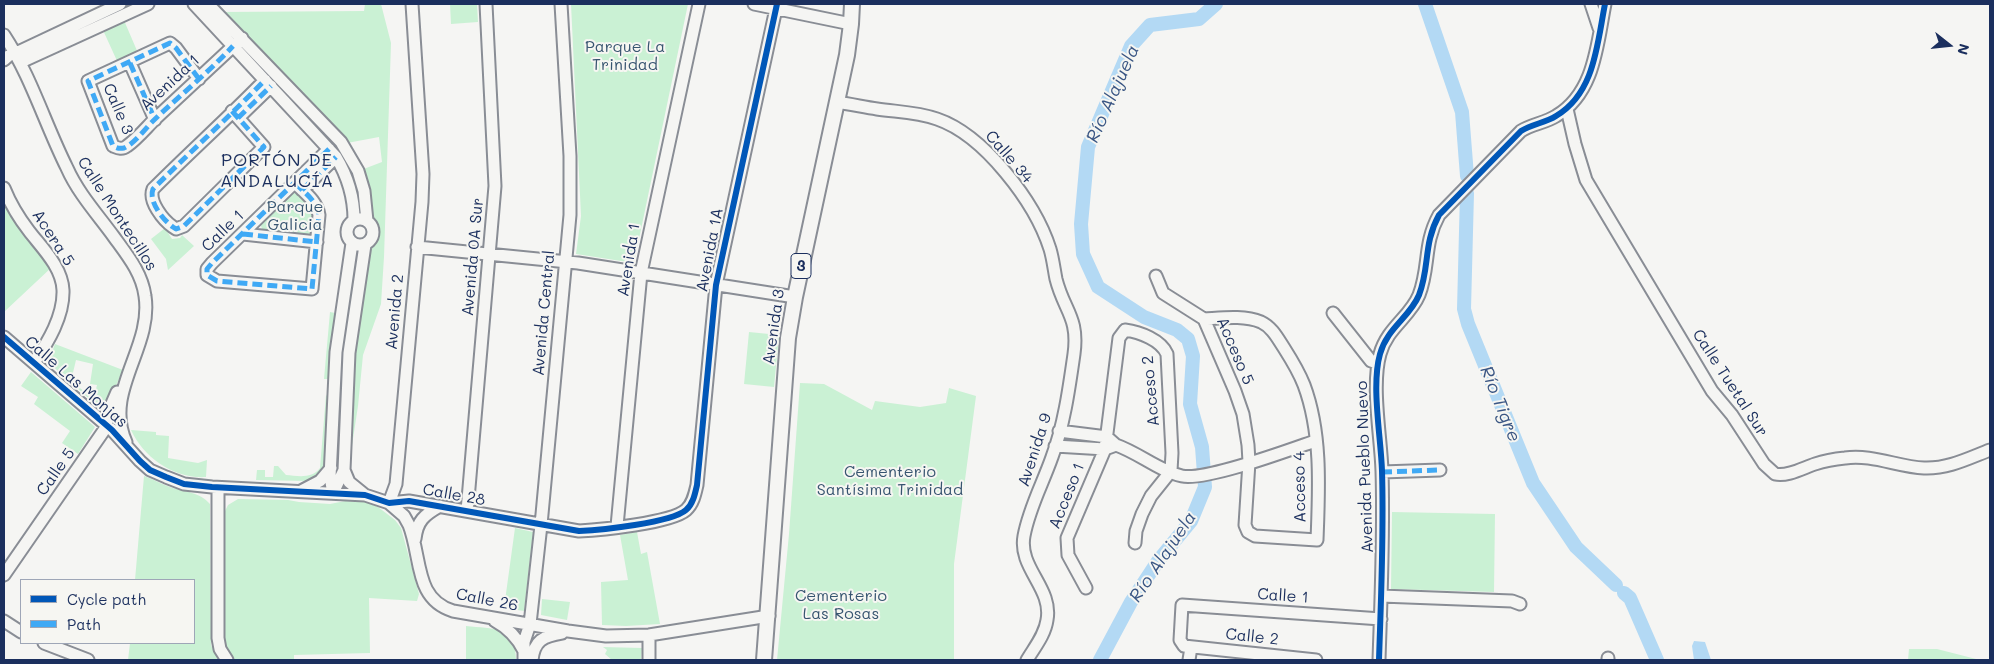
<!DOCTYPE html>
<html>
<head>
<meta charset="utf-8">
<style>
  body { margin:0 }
  #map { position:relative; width:1994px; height:664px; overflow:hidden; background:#f5f5f3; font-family:Mali,sans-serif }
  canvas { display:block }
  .frame { position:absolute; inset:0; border:5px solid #1b2f5e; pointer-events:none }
  .legend { position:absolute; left:20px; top:579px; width:175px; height:65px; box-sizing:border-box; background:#f6f6f2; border:1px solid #9ea6b7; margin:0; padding:6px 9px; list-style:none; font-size:15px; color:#1b2f5e }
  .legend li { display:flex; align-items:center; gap:10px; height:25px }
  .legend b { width:25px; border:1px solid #9ea6b7 }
  .north { position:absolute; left:1924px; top:20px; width:50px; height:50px; -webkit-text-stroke:4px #f6f6f2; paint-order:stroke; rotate:106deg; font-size:14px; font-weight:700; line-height:20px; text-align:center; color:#1b2f5e }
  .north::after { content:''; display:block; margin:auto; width:18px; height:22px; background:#1b2f5e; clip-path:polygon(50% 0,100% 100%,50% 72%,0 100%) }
</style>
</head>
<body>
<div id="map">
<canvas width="1994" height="664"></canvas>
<div class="frame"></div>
<ul class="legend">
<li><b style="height:6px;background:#0057b8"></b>Cycle path</li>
<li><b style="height:6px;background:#3fa9f5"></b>Path</li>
</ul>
<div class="north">N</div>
</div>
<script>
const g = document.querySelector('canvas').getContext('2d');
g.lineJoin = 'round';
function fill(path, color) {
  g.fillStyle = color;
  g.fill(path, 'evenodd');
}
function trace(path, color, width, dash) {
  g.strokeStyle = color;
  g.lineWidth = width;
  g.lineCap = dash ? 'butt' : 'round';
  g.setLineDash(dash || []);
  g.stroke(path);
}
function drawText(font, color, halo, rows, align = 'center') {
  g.font = font + ' Mali,sans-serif';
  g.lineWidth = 4;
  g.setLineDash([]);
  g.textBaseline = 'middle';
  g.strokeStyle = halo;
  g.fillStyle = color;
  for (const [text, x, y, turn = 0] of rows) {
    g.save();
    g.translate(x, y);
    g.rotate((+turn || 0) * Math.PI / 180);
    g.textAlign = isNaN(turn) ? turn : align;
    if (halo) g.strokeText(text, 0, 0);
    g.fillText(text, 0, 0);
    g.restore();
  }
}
fill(new Path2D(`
  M365,4H381L391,43L384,257L381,304L363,355L358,406L349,465L352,349L367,248L373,244C378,235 378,227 370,219L361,170L382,162L379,137L347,143L220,12L364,11Z
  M450,4H477L478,22L451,24Z
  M571,4H688L634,263L576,254L581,216Z
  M123,18L138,53L118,63L102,28Z
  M293,193L300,194L314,209L312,235L309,236L263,231L261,226L262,222Z
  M4,201L52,267L4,312Z
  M165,228L172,239L180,238L182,235L194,246L168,270L166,259L151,239Z
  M330,312L335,313L329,379H324Z
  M749,332L779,335L774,387L744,384Z
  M55,344L123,370L104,412L48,362ZM76,360L93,364L90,384L97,385L94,397L90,396L71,381Z
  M31,372L95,427L78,454L62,443L70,431L34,404L38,397L21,386Z
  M800,383L824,384L872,410L875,401L920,407L946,403L949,388L976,396L954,564V660H777L789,534Z
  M326,395L329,398L328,455L325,469L318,477L307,481L256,480L257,470H265V477H273L274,466H278L286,475C298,476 312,479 320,468Z
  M131,430L156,432V435L169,436L168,458L198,463L207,460L206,477C174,479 144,458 131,430Z
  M144,476C153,479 161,484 170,487C185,492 200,492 210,504L211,632V645L218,660H128L130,643H194V580H135Z
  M238,499L288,500L299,502L330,504L345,501L366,502L378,507L395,520L401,528L419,594L417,601L369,598L370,653L294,655V660H235L226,646L224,639L225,511L228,505Z
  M1392,512L1495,514L1494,592L1391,589Z
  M515,528L533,532L524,611L504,608Z
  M637,532L641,554L647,552L660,624L626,626L602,625L601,582L628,580L620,535Z
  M542,599L570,602L567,620L541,615Z
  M466,626C493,629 516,626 516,660H466Z
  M603,647L642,648L641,660H612L605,654L607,650Z
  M1909,649H1937L1980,660H1908Z`), '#caf1d4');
fill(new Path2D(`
  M1694,641L1705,642L1711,660H1694L1692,646Z`), '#b3d9f4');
trace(new Path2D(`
  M1425,4L1462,112L1467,176
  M1467,193L1464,309L1468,324L1533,483L1576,547L1616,585
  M1624,593L1630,598L1657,660
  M1100,660L1131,602L1158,561L1191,521L1205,487L1202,447L1190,404L1193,356L1188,339L1177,330L1144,317L1098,287L1083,254L1081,224L1088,147L1131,46L1150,25L1199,19L1216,4`), '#b3d9f4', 14);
const minor = new Path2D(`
  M194,4L336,157C348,177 354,197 354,220
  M208,4L341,142L358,171L364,191L367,221
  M754,4L851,24
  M1591,4L1599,28
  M4,35C31,76 45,124 67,168C78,193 98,215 114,237C127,255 142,273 145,296C153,348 103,391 126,442
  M16,53L120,4
  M4,60L14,51
  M21,62L148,4
  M130,63L155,120
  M199,79L176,48L170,43L88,81L113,146C118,148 122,150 127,146C137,139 146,128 155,119C184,92 213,65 242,38
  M836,102C850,104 864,107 877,109C898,112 917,112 937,119C984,135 1035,202 1050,249C1053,259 1054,269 1056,279C1064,311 1079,317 1074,354C1069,389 1064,425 1052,457C1043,483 1029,508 1024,536C1018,568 1053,588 1047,620C1045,635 1034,648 1027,660
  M1567,109L1575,144L1586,180L1712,391L1732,415L1764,464L1775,474C1787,477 1803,468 1815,464C1824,461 1835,459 1845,458C1872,454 1898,467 1924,468C1948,469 1969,458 1990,450
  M232,111L264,147L184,226L176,229L173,227C163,220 148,201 153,189C190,152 229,117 265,80
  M238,118L271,86
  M295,183C305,193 317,201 319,215L312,289L217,281L207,275V269L212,263L329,149
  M4,188C10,203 19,218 29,231C42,248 62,267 63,290C64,316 48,342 34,363
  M302,190L336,157
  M347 232a13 13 0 1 1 26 0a13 13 0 1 1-26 0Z
  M243,234L317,242
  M417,247L578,263L795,297
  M1156,276L1163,293L1204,319L1235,391L1243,414L1248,445L1249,462L1245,525L1248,532L1255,536L1317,540C1319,489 1322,433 1304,385C1299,372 1291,359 1284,348C1278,339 1272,327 1261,322C1244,315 1222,318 1204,319
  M1333,313L1371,361L1377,363
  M4,337L112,430L140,461L150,470L166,477L184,484L212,487L365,495L389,503L409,501L579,531C600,530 671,523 686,510C693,504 695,494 697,485L716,285L777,4
  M1116,445C1139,453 1159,471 1182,476C1206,481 1289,450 1315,441
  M1055,446L1105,449L1116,445L1107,437L1059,431
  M344,470L349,482L365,495
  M1382,472L1440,470
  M218,488V638L220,649L227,660
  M301,491L320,481L331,468
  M333,493L344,470L349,353L365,245
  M333,493L330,477L336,352L352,243
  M389,503L396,484L422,202L423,174L412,4
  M389,503L404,516L409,525C422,558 414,599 453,611L568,631L606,636L649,635L769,616
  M467,511L495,186L486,4
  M617,526L641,273L699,4
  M415,539C417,521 424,515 440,506
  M4,575L107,426V415L117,392
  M1086,588L1068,555L1067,538L1105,449L1119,338L1125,330C1140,332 1161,340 1167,354L1172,453L1171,471L1151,496L1142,514L1136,531L1135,543
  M1381,596L1512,601L1520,604
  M4,621L21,632
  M495,621C508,628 517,637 524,651
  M44,643L88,660
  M1608,658V660
  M524,660V642L530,624L541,525L570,215V156L561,4
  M532,660C534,641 543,636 562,633
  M649,660V635
  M1189,660L1191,647
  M1316,660L1184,646L1180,640L1182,605L1381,619
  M1379,660C1381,597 1384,534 1382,471C1381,437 1371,386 1380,354C1387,328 1410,317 1419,295C1430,267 1423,244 1439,215L1521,131C1532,124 1545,123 1556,116C1595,93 1597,44 1605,4`);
const major = new Path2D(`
  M764,660L788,338L795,297L847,55L851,24L852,4`);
trace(minor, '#898d95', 15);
trace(major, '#898d95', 18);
trace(minor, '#f5f5f3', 11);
trace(major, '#f5f5f3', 14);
trace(new Path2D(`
  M130,63L155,120
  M199,79L176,48L170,43L88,81L113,146C117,148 119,149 124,148C134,144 145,129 153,121C179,96 208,73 233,46
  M232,111L264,147L184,226L176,229L173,227C163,220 148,201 153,189C190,152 229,117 265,80
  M238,118L271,86
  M295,183C305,193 317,201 319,215L312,289L217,281L207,275V269L212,263L329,149
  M302,190L336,157
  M243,234L317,242
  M1382,472L1440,470`), '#3fa9f5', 5, [10, 5]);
trace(new Path2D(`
  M4,337L112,430L140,461L150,470L166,477L184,484L212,487L365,495L389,503L409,501L579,531C600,530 671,523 686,510C693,504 695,494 697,485L716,285L777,4
  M1379,660C1381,597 1384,534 1382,471C1381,437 1371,386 1380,354C1387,328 1410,317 1419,295C1430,267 1423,244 1439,215L1521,131C1532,124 1545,123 1556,116C1595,93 1597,44 1605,4`), '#0057b8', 6);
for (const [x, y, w] of [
  [801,266,20]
]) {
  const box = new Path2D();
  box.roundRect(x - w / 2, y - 12.5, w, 25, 4);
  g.fillStyle = '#f6f6f2';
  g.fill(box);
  trace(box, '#1b2f5e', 1);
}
drawText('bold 15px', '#1b2f5e', null, [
  ["3",801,266]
]);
drawText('16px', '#375570', '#f6f6f2', [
  ["Parque La",625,47],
  ["Trinidad",625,65],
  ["Parque",295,207],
  ["Galicia",295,225],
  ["Cementerio",890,472],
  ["Santísima Trinidad",890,490],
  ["Cementerio",841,596],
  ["Las Rosas",841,614]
]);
drawText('16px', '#1b2f5e', '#f6f6f2', [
  ["Avenida 1",170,83,-43],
  ["Calle 3",118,109,67],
  ["Calle 34",1009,157,49],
  ["Calle Montecillos",117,214,57],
  ["Calle 1",223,231,-44],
  ["Acera 5",53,238,57],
  ["Avenida 1A",710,250,-79],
  ["Avenida 0A Sur",473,257,-85],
  ["Avenida 1",629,260,-81],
  ["Avenida 2",395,312,-85],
  ["Avenida Central",544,313,-85],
  ["Avenida 3",774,327,-82],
  ["Acceso 5",1235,351,67],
  ["Calle Las Monjas",76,382,41],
  ["Calle Tuetal Sur",1730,383,57],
  ["Acceso 2",1151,391,-95],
  ["Avenida 9",1035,450,-72],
  ["Avenida Pueblo Nuevo",1365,467,-92],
  ["Calle 5",56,472,-55],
  ["Acceso 4",1300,487,-91],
  ["Calle 28",454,495,10],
  ["Acceso 1",1067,496,-68],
  ["Calle 1",1283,596,4],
  ["Calle 26",487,600,11],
  ["Calle 2",1252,637,6]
]);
drawText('italic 18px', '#3a5684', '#f6f6f2', [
  ["Río Alajuela",1113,94,-66],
  ["Río Tigre",1500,404,68],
  ["Río Alajuela",1163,557,-56]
]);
g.letterSpacing = '1px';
drawText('18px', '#1b2f5e', '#f6f6f2', [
  ["PORTÓN DE",277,160],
  ["ANDALUCÍA",277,181]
]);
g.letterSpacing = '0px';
</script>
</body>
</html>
